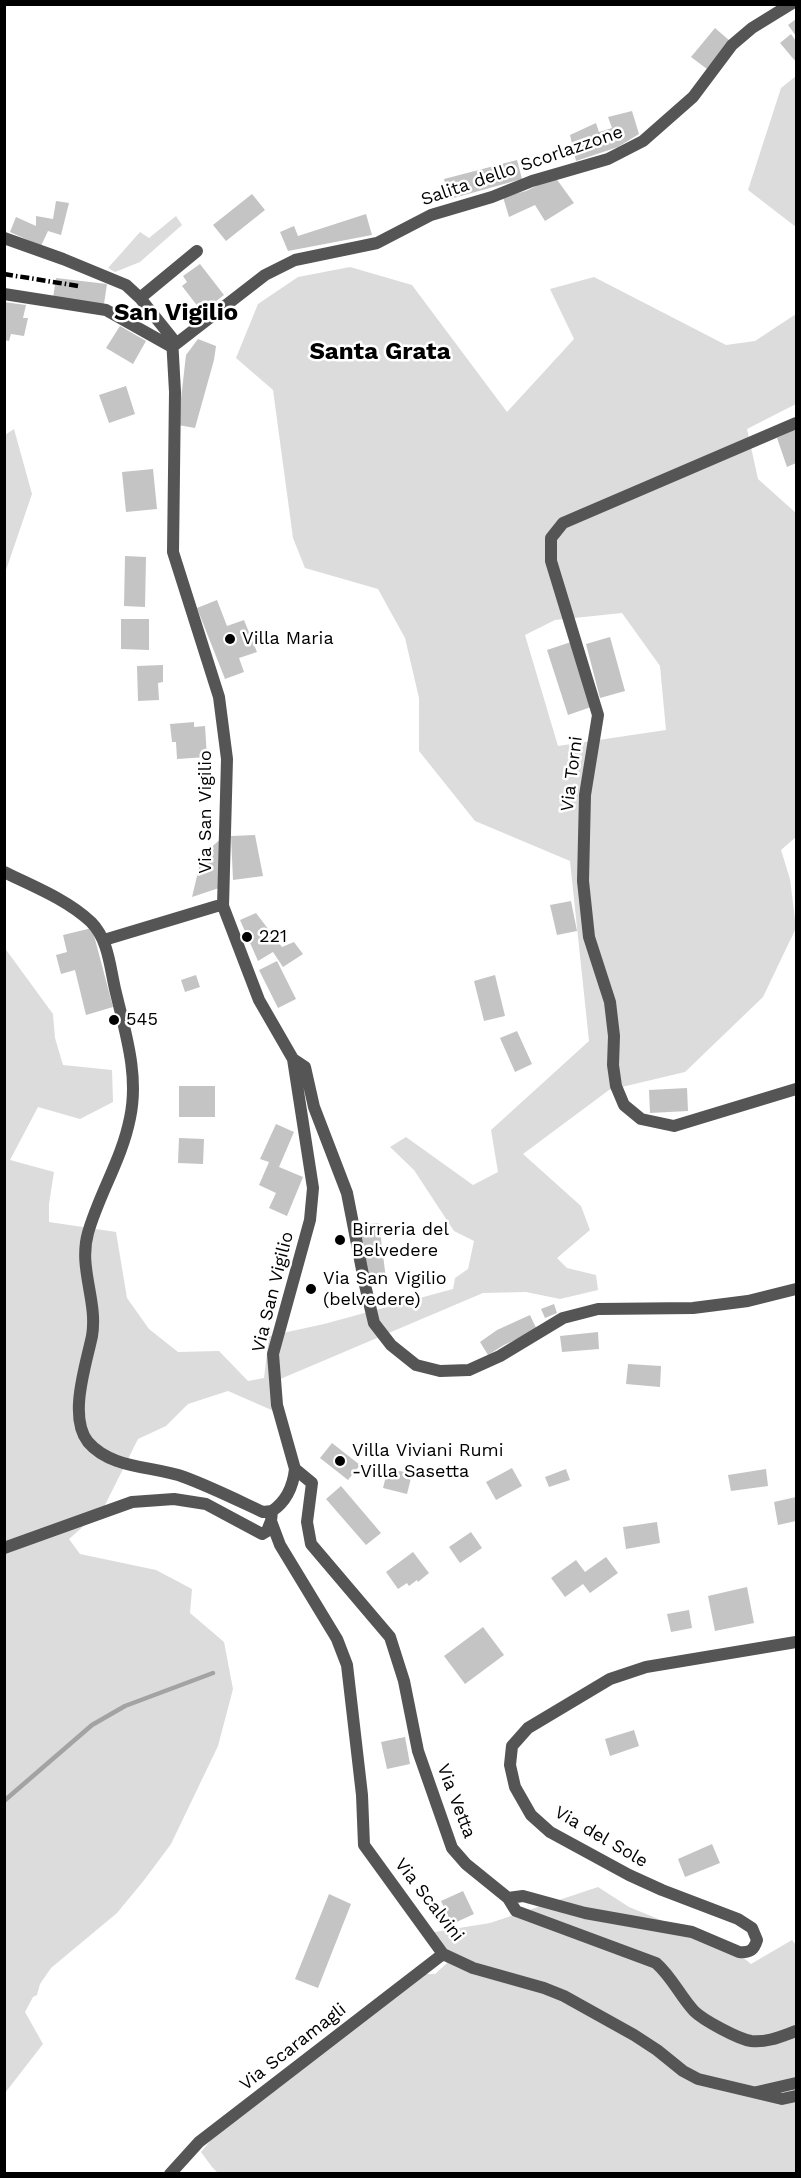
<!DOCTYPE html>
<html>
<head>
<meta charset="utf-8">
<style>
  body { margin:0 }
  #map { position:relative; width:801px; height:2178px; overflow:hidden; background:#fff; font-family:"Work Sans",sans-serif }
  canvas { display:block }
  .frame { position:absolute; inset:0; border:6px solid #000; pointer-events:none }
</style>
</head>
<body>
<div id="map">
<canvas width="801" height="2178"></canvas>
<div class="frame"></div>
</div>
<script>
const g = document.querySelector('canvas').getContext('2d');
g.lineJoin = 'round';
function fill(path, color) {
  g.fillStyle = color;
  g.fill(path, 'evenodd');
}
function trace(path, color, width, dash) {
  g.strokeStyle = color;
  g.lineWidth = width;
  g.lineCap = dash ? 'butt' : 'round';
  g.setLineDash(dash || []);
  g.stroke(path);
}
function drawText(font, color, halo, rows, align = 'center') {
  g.font = font + ' "Work Sans",sans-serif';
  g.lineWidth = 5;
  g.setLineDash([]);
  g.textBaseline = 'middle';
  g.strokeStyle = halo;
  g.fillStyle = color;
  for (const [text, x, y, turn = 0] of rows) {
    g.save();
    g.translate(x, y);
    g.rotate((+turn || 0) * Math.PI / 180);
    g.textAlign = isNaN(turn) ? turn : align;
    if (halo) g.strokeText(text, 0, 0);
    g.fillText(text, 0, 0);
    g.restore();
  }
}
fill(new Path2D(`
  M796,76V227L748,190L781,88Z
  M176,216L182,225L140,262L115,272L108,268L140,232L149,238Z
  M350,267L412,285L507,412L574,339L550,289L594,277L726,345L755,341L796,314V404L747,429L758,479L796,513V837L781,850L790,879L796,928L763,997L685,1072L609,1090L523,1154L581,1206L590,1230L557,1258L567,1268L596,1275L598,1290L560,1299L526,1292L483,1293L278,1380L283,1415L228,1391L188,1404L166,1426L138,1439L103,1509L69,1539L80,1554L156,1570L192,1589L190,1613L224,1642L233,1689L218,1746L171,1844L145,1879L117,1913L51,1968L40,1984L37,1995L33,1997L25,2012L43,2044L5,2093L4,947L53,1014L55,1038L63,1065L112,1070L113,1102L80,1119L38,1107L10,1160L54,1172L49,1204V1222L116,1232L127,1298L149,1329L178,1352L219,1351L248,1381L264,1378L269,1336L324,1324L453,1289L455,1278L468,1269L474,1241L454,1231L414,1170L390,1147L406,1137L473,1185L498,1172L491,1130L589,1041L570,861L475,821L419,751V698L405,638L378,589L305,568L293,538L273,390L236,358L258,304L298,277ZM622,613L660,666L666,730L558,746L525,635L555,620Z
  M14,429L32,494L5,573V435Z
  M598,1887L629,1907L734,1950L751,1964L792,1940L796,1945V2173L219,2174L212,2167L201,2152L211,2140L420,1974H435L447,1963L428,1933L490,1923Z`), '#dcdcdc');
trace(new Path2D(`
  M4,1801L92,1725L125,1706L213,1673`), '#a3a3a3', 4.5);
fill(new Path2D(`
  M796,19V36L788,25Z
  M715,28L730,41L707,69L691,57Z
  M791,34L796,41V62L780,43Z
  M632,111L639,134L618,147L576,161L570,135L596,123L599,132L612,128L608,117Z
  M517,160L522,179L450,199L444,179Z
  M555,177L574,203L545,221L535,205L509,217L503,197L526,191Z
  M252,194L265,210L226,241L213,225Z
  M56,201L69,203L61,235L48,231L41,246L10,232L16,217L36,226V216L53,219Z
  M366,214L372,235L288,251L280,232L294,226L298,236Z
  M200,264L224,295L202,312L182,286L187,282L183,276Z
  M56,278L107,284L104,304L53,298Z
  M4,302L26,305L23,318H28L24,336L11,334L9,341L4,340Z
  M120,326L146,341L133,364L106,348Z
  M198,339L216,346L214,360L195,428L178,425L186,355Z
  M126,386L135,414L109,423L99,395Z
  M796,429V463L787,467L777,438Z
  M153,469L157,509L126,512L122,472Z
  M125,556L146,557L145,607L124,606Z
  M217,600L227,626L244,620L257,652L239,658L244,672L225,679L197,608Z
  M121,619H149V650L121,649Z
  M610,637L625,691L600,698L586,644Z
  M571,642L591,707L568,715L547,650Z
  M163,665V682L158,683L159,700L138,701L137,666Z
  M194,722V727L205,726L207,757L177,759L176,742H172L170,724Z
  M255,835L263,876L233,880L231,836Z
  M222,838V887L192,897L202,855Z
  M571,901L577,931L557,935L550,905Z
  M256,913L282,947L294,942L303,954L283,967L273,952L258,961L240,920Z
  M92,928L113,1007L86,1015L75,970L61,974L56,955L67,952L63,935Z
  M277,961L296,999L278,1008L259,970Z
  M196,975L200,987L185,992L181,980Z
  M495,975L505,1016L484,1021L474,981Z
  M517,1031L532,1064L515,1072L500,1038Z
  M179,1086H215V1117H179Z
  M687,1088L688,1111L650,1113L649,1090Z
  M276,1124L294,1132L279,1167L303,1177L287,1216L269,1208L276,1193L259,1185L269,1162L260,1159Z
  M179,1138L204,1139L203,1164L178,1163Z
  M379,1223L386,1279L366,1281L359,1225Z
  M554,1304L557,1313L545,1318L541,1309Z
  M530,1315L537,1330L504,1345L488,1355L480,1342L497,1330Z
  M598,1332L599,1349L562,1352L560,1336Z
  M628,1364L661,1366L660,1387L626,1384Z
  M332,1443L360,1465L348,1480L320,1458Z
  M388,1468L412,1474L407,1494L383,1488Z
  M512,1468L522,1486L496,1500L486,1482Z
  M566,1469L570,1480L549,1487L545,1477Z
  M766,1469L768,1486L731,1491L728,1475Z
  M341,1486L381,1533L366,1545L326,1499Z
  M796,1497V1521L778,1525L774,1502Z
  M657,1522L660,1543L626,1549L623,1527Z
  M471,1532L482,1548L460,1563L449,1547Z
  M413,1552L429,1573L418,1582L417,1580L409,1586L407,1583L398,1589L386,1572Z
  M606,1557L618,1573L590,1593L583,1584L565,1597L551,1578L576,1560L585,1572Z
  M747,1587L754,1623L715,1631L708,1596Z
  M689,1610L692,1628L671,1632L667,1614Z
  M483,1627L504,1655L465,1684L444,1656Z
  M634,1730L639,1746L610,1756L605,1739Z
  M405,1737L410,1764L387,1769L381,1742Z
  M712,1844L720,1863L685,1877L678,1859Z
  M463,1891L474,1914L452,1924L441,1901Z
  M329,1894L351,1904L318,1988L295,1979Z`), '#c4c4c4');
trace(new Path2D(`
  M4,238L63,259L126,285L140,298L172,338L175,392L173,552L219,697L227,759L223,906L259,1000L293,1059L313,1188L310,1220L273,1354L277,1405L295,1469C293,1487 287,1501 272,1511
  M4,294L106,310L172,347
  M140,298L197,251
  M172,347L265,275L295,260L377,243L431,215L492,197L532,181L608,159L643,141L693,97L732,45L752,28L791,4
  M796,423L563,523L551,538V561L598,715L585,795L583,881L589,937L610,1002L614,1036L613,1065L616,1086L624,1105L641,1119L674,1126L796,1089
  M4,872C33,886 68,900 91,922C109,940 110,969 116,993C126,1035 139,1076 130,1118C122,1159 99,1194 88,1233C78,1268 98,1301 92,1336C86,1365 68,1417 88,1442C111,1469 153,1466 184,1477C211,1487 237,1500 263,1512L272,1511
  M104,940L217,906H223
  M293,1059L305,1067L314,1107L347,1193L365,1285L374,1323L391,1345L416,1365L440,1371L469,1370L500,1356L563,1318L598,1309L693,1308L748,1301L796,1289
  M295,1469L312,1483L307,1522L311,1544L390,1637L404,1681L418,1751L452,1848L466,1864L508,1898L516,1911L656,1963C672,1977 680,1996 694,2011C703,2020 738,2039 751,2041C767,2043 782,2036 796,2031
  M272,1511L271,1521L280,1545L337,1639L347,1665L362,1795L364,1845L443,1954L473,1968L544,1988L564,1996L634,2035L657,2050L683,2071L698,2079L782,2099L796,2096
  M4,1548L132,1502L174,1499L206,1504L262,1534L267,1531L271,1521
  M508,1898L523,1896L585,1913L692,1932L739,1952C750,1953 754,1950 757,1940L752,1928L738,1919L662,1890L629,1875L550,1832L531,1815L515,1787L510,1765L512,1746L528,1728L610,1679L646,1667L796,1642
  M757,2092L796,2083
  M170,2174L199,2142L443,1954`), '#555', 12);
trace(new Path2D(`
  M4,274L78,286`), '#000', 4.5, [9, 3, 1.5, 3]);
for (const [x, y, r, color] of [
  [230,639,6,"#000"],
  [247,937,6,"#000"],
  [114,1020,6,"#000"],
  [340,1240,6,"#000"],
  [311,1289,6,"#000"],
  [340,1461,6,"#000"]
]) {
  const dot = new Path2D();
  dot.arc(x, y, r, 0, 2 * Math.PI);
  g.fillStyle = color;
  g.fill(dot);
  trace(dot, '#fff', 2);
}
drawText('18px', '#000', '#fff', [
  ["Salita dello Scorlazzone",522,166,-19],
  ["Via Torni",572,774,-83],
  ["Via San Vigilio",206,812,-90],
  ["Via San Vigilio",273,1292,-76],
  ["Via Vetta",456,1801,69],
  ["Via del Sole",601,1837,30],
  ["Via Scalvini",429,1900,52],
  ["Via Scaramagli",293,2047,-38]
]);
drawText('18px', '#000', '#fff', [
  ["Villa Maria",242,639],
  ["221",259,937],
  ["545",126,1020],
  ["Birreria del",352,1230],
  ["Belvedere",352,1251],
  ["Via San Vigilio",323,1279],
  ["(belvedere)",323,1300],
  ["Villa Viviani Rumi",352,1451],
  ["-Villa Sasetta",352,1472]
], 'left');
drawText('bold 24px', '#000', '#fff', [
  ["San Vigilio",176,313],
  ["Santa Grata",380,352]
]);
</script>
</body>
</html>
